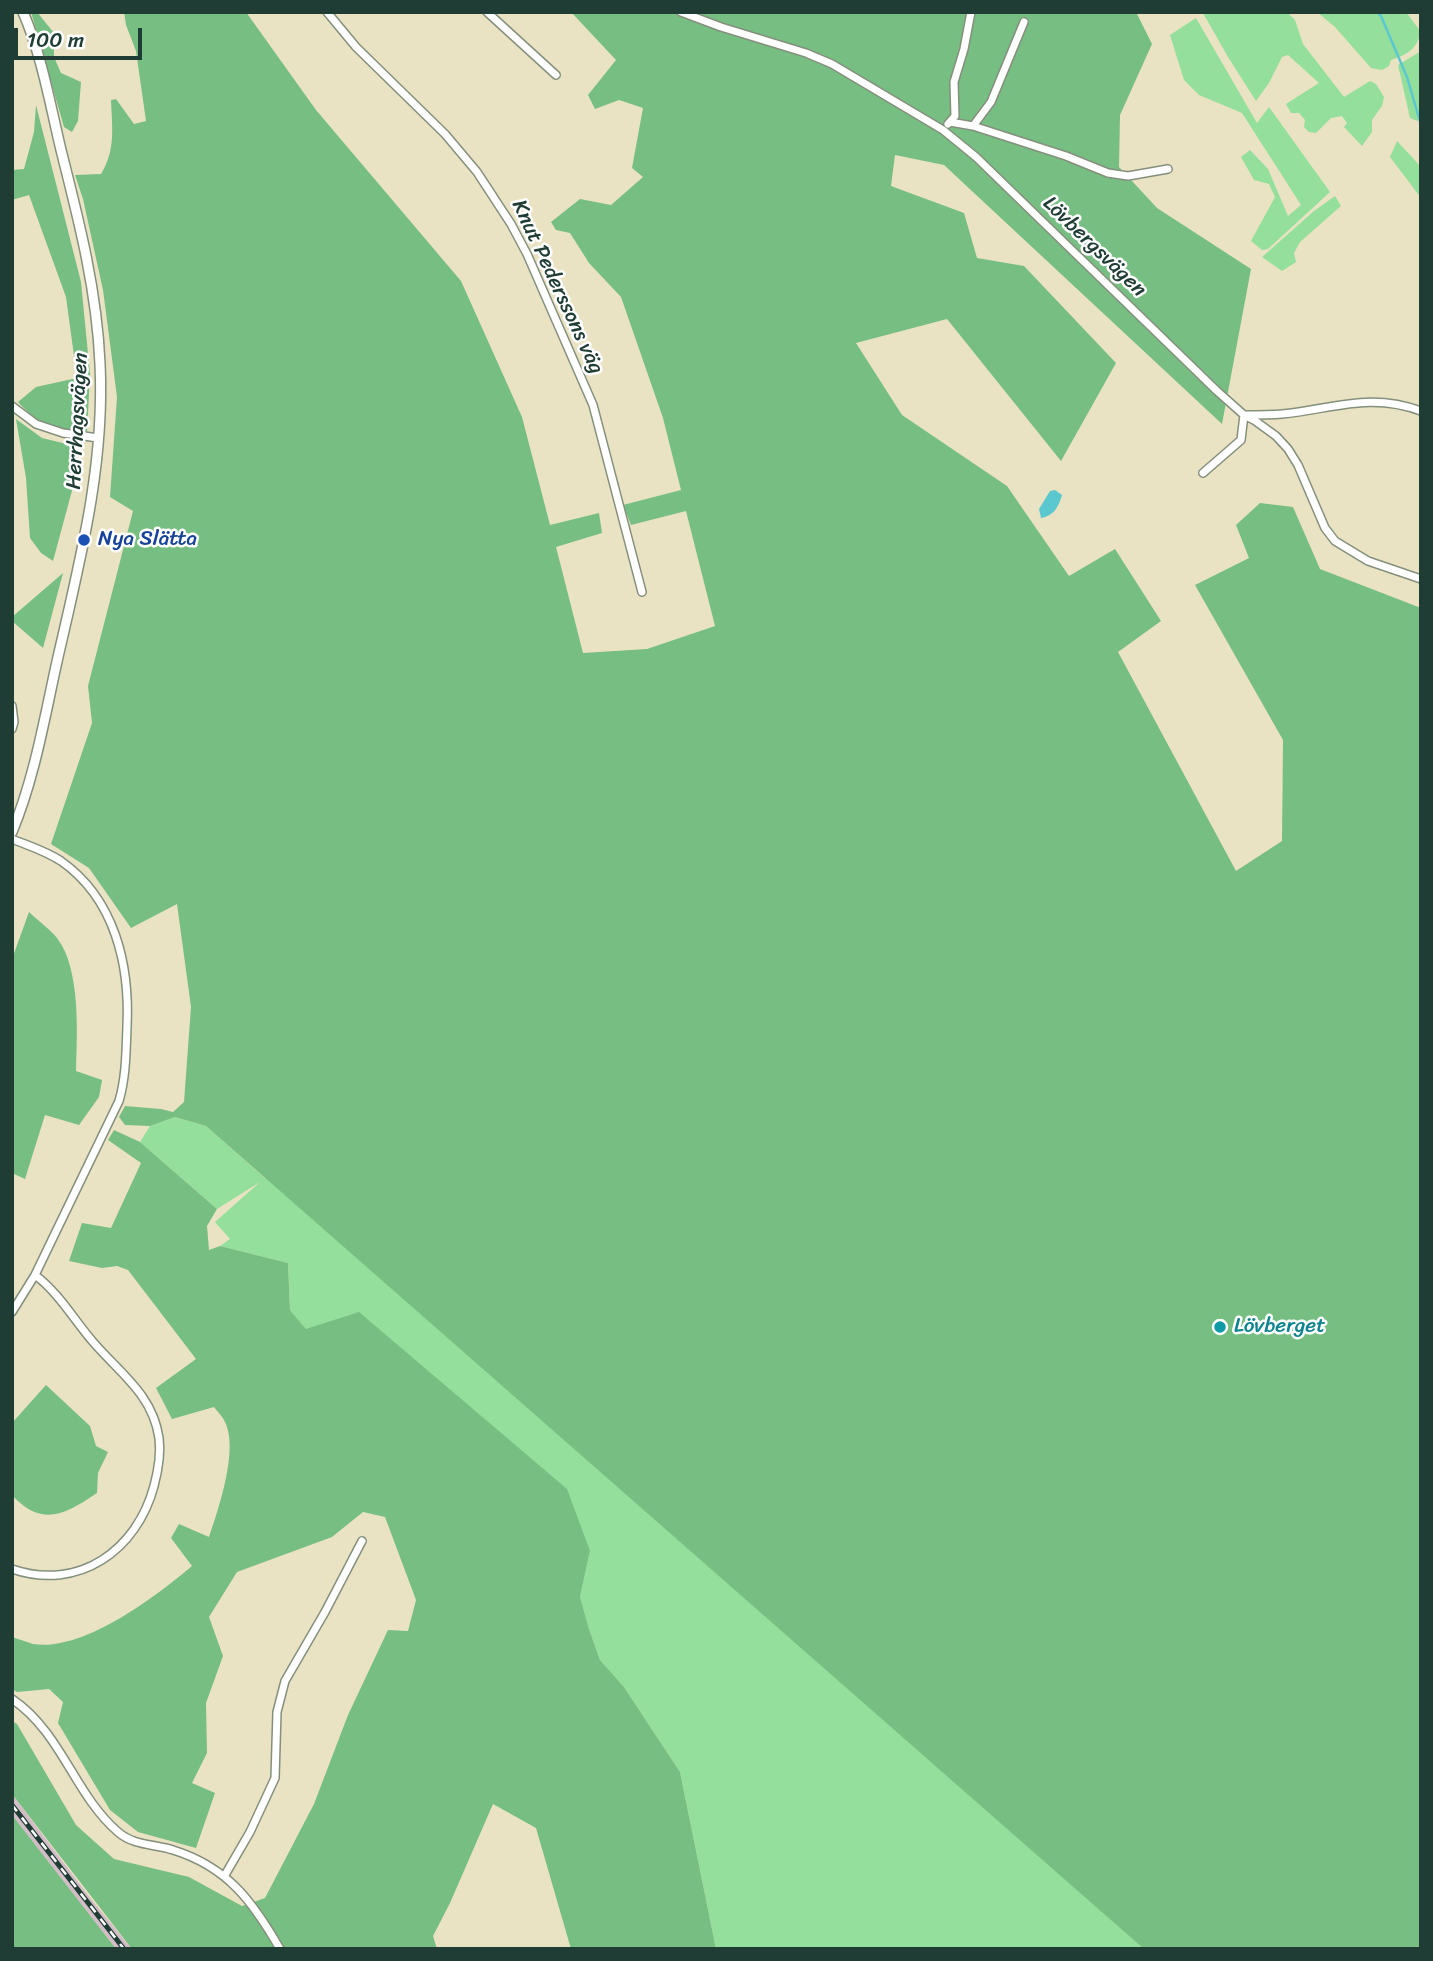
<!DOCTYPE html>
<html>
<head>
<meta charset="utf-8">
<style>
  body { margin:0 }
  #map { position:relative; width:1433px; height:1961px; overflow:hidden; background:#e9e3c3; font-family:Sriracha,sans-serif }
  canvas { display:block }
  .frame { position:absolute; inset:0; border:14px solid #1f3d34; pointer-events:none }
  .scale { position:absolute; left:14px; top:28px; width:128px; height:32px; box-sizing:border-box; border:4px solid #1f3d34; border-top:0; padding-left:9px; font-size:21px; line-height:24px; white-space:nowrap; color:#1f3d34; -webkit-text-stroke:5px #fff; paint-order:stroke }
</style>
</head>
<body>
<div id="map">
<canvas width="1433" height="1961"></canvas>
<div class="frame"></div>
<div class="scale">100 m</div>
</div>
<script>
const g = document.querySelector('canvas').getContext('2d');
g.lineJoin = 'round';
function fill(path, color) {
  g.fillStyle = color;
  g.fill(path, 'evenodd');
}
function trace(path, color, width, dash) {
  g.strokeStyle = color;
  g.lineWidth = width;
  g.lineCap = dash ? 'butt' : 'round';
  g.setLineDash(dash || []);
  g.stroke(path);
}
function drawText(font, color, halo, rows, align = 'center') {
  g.font = font + ' Sriracha,sans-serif';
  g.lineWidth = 5;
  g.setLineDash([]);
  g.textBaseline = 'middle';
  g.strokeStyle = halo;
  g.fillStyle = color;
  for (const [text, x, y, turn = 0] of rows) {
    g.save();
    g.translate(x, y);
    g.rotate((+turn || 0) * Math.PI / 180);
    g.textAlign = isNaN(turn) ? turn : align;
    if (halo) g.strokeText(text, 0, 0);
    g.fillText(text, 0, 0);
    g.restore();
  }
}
fill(new Path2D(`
  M12,1794L91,1899L132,1949H116L81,1906L12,1815Z`), '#d2bdc6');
fill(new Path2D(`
  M1287,12L1295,20L1303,44L1344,97L1370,81L1376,84L1384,97L1382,106L1372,120V132L1362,146L1344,127L1347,123L1342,116L1331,118L1316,133L1309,132L1304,127L1305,120L1299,113H1291L1286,104L1319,83L1288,55L1282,57L1269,83L1256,101L1228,57L1203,13Z
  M1317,12H1406L1421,32C1416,50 1408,54 1391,60L1389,66L1382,70L1371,68L1335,27Z
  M1196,18L1257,123L1269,107L1330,192L1268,249L1262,250L1251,241L1275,197L1269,184L1254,180L1241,157L1250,150L1268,169L1288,216L1301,205L1242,113L1199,95L1184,80L1170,35Z
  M1421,51V117L1417,121L1410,118L1398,65Z
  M1397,141L1421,167V198L1390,157Z
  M1335,196L1341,206L1300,242L1294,253L1296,262L1282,271L1262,257L1314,211Z
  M175,1117L206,1126L265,1178L282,1164L1144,1949H716L680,1772L624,1687L600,1660L589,1629L580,1597L590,1551L306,1329L290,1310L288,1263L220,1246L230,1239L215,1222L260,1182L217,1209L140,1142L150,1126Z`), '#94df9b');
fill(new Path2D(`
  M31,12H37L54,33V57L61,73L81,82L78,121L72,132L64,127Z
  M124,12H246L316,110L461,281L522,417L550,525L599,513L602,533L556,547L583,653L647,649L715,626L686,511L631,525L623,505L681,490L663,418L621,297L589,263L570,233L556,230L551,222L580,199L611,205L643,177L632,168L643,108L619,100L595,109L588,95L616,60L571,12H1136L1152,44L1120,115L1119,167L1157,208L1251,269L1222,424L944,165L895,155L891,186L964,213L977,258L1024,266L1116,363L1061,461L947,319L856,343L902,415L1007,486L1069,576L1115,549L1161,621L1118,652L1236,871L1282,841L1283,740L1195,585L1249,558L1236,525L1260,503L1293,507L1320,569L1421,608V1949H1144L206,1126L175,1117L150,1126L125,1125L119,1117L125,1106L161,1109L173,1112L184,1102L191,1007L177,904L131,928L89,868L51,844L92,723L88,686L133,511L110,497L117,397L103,290L83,199L75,175L101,174C116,150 112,127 111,100L116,99L134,124L146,121L136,51L126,25Z
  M36,105L81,282L90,374L87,433C54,429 41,427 18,402L36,387L77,378L66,297L29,195L12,200V170L24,169L34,132Z
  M16,419L42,438L75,446L73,487L53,561L41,553L30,538L26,478Z
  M63,573L43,648L12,621V617Z
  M29,912C38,921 50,929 57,938C81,969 77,1034 76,1071L102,1080L99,1097L79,1125L45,1115L25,1179L12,1173V959Z
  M114,1130L140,1142L217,1209L207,1226L209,1250L220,1246L288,1263L290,1310L306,1329L359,1312L567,1489L590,1551L580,1597L589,1629L600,1660L624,1687L680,1772L716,1949H571L536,1828L493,1804L450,1903L433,1936L437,1949H132L12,1794V1721L17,1724L76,1825L114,1859L189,1877L242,1906L265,1898L314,1804L348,1715L388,1630L408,1631L416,1600L385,1517L363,1512L332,1537L237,1572L209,1617L223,1656L206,1703L207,1753L192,1783L215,1793L196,1848L138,1832L110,1810L58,1723L63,1702L49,1689L17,1692L12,1689V1637C19,1639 26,1642 33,1644C84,1652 156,1596 192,1566L171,1538L179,1524L209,1537C218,1510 240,1447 224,1420C222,1416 217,1411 214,1407L172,1419L156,1388L196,1359L128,1270L117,1266L102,1268L69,1261L82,1223L111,1228L141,1163L108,1140Z
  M46,1385L90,1426L96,1446L108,1452L98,1473L97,1493C66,1514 42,1528 12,1495V1423Z
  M12,1815L116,1949H14Z`), '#77be83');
fill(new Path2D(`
  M1055,490L1062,495C1059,506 1054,516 1041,518L1039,509L1050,491Z`), '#5bc8cf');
trace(new Path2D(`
  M1377,12L1381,16L1407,77L1421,125`), '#5bc8cf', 2.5);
const minor = new Path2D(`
  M327,12L356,47L445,134L477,172L511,224L527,254L593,405L642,592
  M487,12L556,75
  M681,12L721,27L806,53L832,64L943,130L976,157L1217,391L1244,415L1254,420L1276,436L1288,449L1298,465L1325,528L1335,541L1368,561L1421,579
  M950,122L973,126L1066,156L1108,173L1128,176L1168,169
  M948,124L955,116L954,82L964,49L971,12
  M973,126L991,102L1024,22
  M12,406L36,424L63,433L98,438
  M1203,473L1241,440L1244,415C1257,415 1270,415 1282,414C1333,409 1370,392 1421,411
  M12,706L14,722L12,729
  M12,839C29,846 46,851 61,861C115,899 130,965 127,1027C126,1053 126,1077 119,1101L35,1275L12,1312
  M12,1569C79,1592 137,1550 154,1486C158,1471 161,1453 159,1438C153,1395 120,1373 94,1343C74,1320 59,1293 35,1275
  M12,1699C62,1733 74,1794 118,1832C134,1846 155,1844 173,1850C228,1867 253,1902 280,1949
  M225,1875L250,1832L275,1778L277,1712L285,1681L325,1612L362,1541`);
const tertiary = new Path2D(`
  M12,832C35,777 45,715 58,657C80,561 105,464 100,364C97,291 79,221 61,150C50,104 42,56 23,12`);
trace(minor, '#84907c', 10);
trace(tertiary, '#84907c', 12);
trace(minor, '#fff', 7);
trace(tertiary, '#fff', 9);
const rail = new Path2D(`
  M12,1805L124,1949`);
trace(rail, '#1f3d34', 5);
trace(rail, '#fff', 2.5, [8]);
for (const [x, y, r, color] of [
  [84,540,7,"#1a4fb4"],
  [1220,1327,7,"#0f9aa8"]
]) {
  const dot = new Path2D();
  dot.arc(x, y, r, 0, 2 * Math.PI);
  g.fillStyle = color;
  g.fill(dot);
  trace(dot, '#fff', 2.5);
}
drawText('21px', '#1f3d34', '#fff', [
  ["Lövbergsvägen",1094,247,44],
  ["Knut Pederssons väg",557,287,65],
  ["Herrhagsvägen",78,421,-87]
]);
drawText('21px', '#164399', '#fff', [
  ["Nya Slätta",98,540]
], 'left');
drawText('21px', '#0d838f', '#fff', [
  ["Lövberget",1234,1327]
], 'left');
</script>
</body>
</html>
